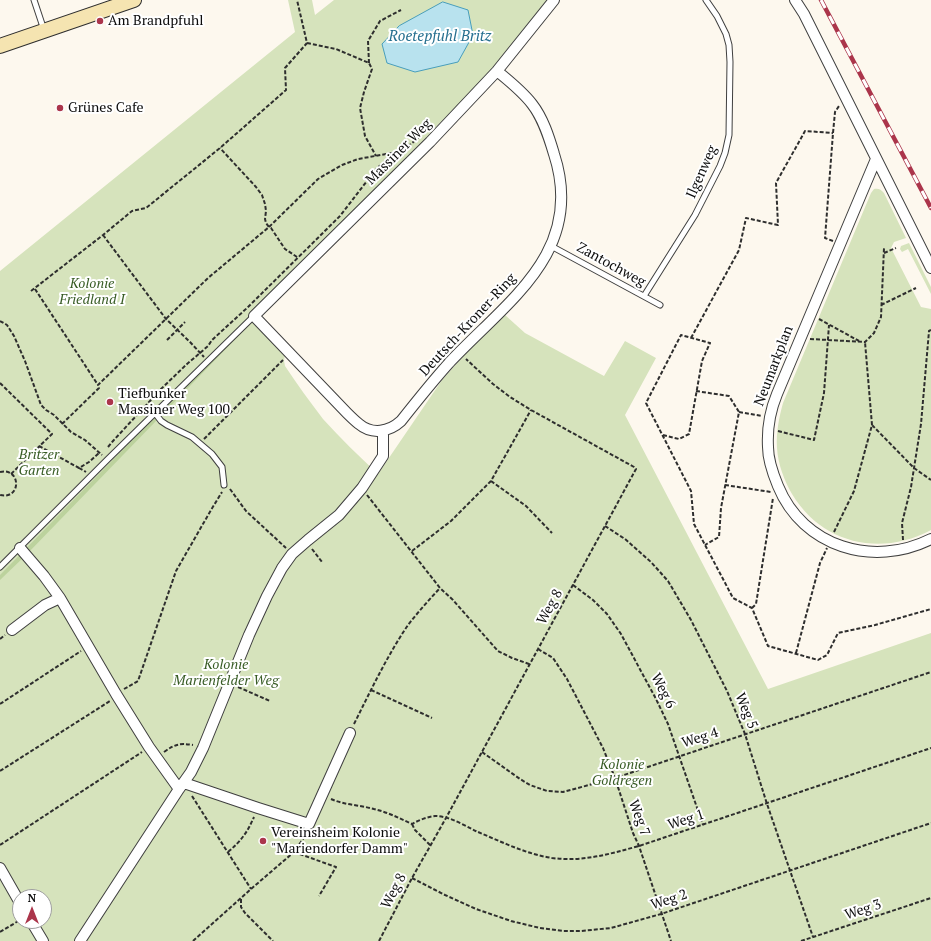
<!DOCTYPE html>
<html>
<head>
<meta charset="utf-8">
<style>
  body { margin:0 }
  #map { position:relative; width:931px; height:941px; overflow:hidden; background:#fdf8ee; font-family:"PT Serif",serif }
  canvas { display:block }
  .north { position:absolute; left:12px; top:889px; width:40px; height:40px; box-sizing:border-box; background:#fff; border:1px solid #9e9e9e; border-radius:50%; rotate:0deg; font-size:11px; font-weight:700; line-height:16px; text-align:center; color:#0c0c0c }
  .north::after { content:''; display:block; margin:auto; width:14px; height:18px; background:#ab354b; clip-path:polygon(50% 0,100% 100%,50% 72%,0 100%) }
</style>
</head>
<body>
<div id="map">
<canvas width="931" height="941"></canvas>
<div class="north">N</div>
</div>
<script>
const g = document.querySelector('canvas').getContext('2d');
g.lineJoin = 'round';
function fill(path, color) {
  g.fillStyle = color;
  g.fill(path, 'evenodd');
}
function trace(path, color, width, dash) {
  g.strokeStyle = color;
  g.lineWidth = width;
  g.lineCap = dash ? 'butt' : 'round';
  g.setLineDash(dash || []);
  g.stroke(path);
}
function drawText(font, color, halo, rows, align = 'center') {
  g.font = font + ' "PT Serif",serif';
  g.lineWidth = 4;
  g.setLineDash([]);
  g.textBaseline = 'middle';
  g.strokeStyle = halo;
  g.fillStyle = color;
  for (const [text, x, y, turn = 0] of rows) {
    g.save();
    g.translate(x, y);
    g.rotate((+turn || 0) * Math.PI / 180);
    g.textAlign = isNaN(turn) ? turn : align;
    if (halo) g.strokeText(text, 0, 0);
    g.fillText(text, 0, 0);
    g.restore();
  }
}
fill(new Path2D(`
  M288,0H312L315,15L334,0H547L480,83L429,134L430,136L249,316L285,354L284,361L285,366C297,384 310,402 323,419C340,438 359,456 378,474L442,380L465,354L505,315L525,333L604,376L625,341L656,358L625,415L768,689L931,633V941H0V271L295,32ZM20,897H44V921H20Z
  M874,189C878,188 881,189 884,193L906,238L894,242L891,248L921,307L931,309V530C881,557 822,544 792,494C784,480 778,464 777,448C776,432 779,418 783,403L871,193Z
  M909,243L931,287V294L908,249L902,252L900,249L901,246Z`), '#d6e3bc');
fill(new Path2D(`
  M253,321L26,555L0,580V575L248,322Z`), '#bcd29d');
const water = new Path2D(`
  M443,2L468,10L473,35L458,62L415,72L387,63L382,44L399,26Z`);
fill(water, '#b8e2ee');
trace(water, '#489ebc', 1);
const service = new Path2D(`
  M34,0L44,30
  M551,246L660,305
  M644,296L695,215L720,166L725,153L729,135L730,62L729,45L726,34L717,16L706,0
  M155,413L161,421L167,425L192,437L212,454L222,467L224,485
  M0,567L107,460L254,316`);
const minor = new Path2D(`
  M795,0L804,14L931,268
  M497,71C509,81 522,91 532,104C543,118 549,137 554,154C586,252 507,301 449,363C432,382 416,402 401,421C389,432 372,435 359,424C355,421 351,417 347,413L254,316L430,142L497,71L554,0
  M876,159L777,394C770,411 767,429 768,447C768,461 773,474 778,486C803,547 873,568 931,539
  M20,548L44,576L60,598L116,694L149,747L179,789
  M12,630L45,605L60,598
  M184,783L258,808L309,824L350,733
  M0,868L20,903
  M31,921L43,941
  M80,941L179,789L191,772L203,748L249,635L267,596L282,568L292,554L308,540L339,515L362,488L383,456V431`);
const secondary = new Path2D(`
  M0,46L134,0`);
trace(service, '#3f3f3f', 7);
trace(minor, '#3f3f3f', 12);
trace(secondary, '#2e2e2e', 16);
trace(new Path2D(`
  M307,43L336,49L369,63L372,69L364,92L360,108L365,136L376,156
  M369,63L368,41L380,21L401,10
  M103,235L166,319L190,342L204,357
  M833,241L825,238L833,133L835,112L839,106
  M884,253L896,248
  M297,257L285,249L271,228L269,227L318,179L342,165L358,159L398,152
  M35,289L98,385
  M31,291L103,235L132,211L146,208L220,148L286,90L285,68L307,43L297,0
  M881,305L916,288
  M819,319L859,341
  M0,321L7,325L14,336L25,361L41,405L46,410L54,415L71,432L85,440L102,455
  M691,338L739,250L746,218L778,225L776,183L805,131L833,133
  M810,339L865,342L874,333L881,317L884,248
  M167,340L185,322
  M0,383L52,434L11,474
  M696,391L729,396L739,412L721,508L719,537L705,545
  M739,412L762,416
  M62,424L99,388L98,385L208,278L269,227L266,223L265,219L266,211L265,204L262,195L256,187L220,148
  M872,425L914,468L931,480
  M778,431L814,440L824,393L829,325
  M663,435L679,439L689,434L702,361L710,343L681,335L646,403L691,491L694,524L733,598L752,608L768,646L818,660L827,655L838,633L875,625L931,609
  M204,439L283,360
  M39,446L79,468L89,462L99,453
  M108,447L113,441L161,389L187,364L200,353L208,346L212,340L247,308L340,216L377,168L399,151L411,144L419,137L422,136
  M79,468L86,472
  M0,472C21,467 22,500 0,495
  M491,481L526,506L552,533
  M725,485L771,492
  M230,489L246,511L286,548
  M367,495L440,588L453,600L498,651L512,658L529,664
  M605,526L625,539L651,562L668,581L691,620L727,691L745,734L767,804L813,937
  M834,532L854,491L872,425L865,342
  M903,540L902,523L911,487L921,424L929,331L931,330
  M312,549L322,562
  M412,551L451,521L491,481L531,410
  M573,585L593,600L607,614L621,634L656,699L668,724L703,825
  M752,608L756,604L773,498
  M0,639L5,635
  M538,649L553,658L567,679L603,748L615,778L633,833L639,846L671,941
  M796,653L820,563L827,548
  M238,687L270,701
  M124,689L138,681L176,571L211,510L222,492
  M371,690L432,718
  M0,704L81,651
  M354,724C371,690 387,656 408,625C418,612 429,600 440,588
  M164,752C175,744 180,743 193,745
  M482,752L520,779L530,785L547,791L563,792L615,778L931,672
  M0,771L110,701
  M192,796L251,889
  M331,799C344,805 360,805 374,809C387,812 399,818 412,824C419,820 427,817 435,816C450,816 465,826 478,832C502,842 526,854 552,858C584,862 609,854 639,846L931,748
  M412,824L415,830L430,845
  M0,845L142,752
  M228,852C241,841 247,833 254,817
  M294,852L336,867L319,896
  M412,878L445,895L476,909L511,921L540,928L563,931H581L611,928L661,914L931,823
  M241,899V907L245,913L273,941
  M0,932L20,920
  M193,941L251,889L294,852L307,833
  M379,941L412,878L446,818L636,469L634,467L531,410L510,397L493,384L466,359
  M801,941L931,898`), '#2e2e2e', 2, [4, 2]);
trace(service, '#fff', 5);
trace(minor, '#fff', 10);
trace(secondary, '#f5e4b1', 14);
const rail = new Path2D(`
  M821,0L931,208`);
trace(rail, '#ab354b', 4.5);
trace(rail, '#fff', 3, [9]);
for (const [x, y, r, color] of [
  [100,21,4,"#ab354b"],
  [60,108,4,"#ab354b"],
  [110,402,4,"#ab354b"],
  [263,841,4,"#ab354b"]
]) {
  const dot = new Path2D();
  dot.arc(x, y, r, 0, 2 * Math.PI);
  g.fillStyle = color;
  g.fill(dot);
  trace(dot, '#fff', 1.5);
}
drawText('14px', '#0c0c0c', '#fff', [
  ["Am Brandpfuhl",108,21],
  ["Grünes Cafe",68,108],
  ["Tiefbunker",118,394],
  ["Massiner Weg 100",118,410],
  ["Vereinsheim Kolonie",271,833],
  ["\"Mariendorfer Damm\"",271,849]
], 'left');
drawText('14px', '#0c0c0c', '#fff', [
  ["Massiner Weg",399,152,-45],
  ["Ilgenweg",702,172,-66],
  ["Zantochweg",611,265,29],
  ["Deutsch-Kroner-Ring",468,325,-47],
  ["Neumarkplan",774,366,-69],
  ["Weg 8",550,607,-61],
  ["Weg 6",663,691,63],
  ["Weg 5",746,711,68],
  ["Weg 4",700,738,-18],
  ["Weg 7",639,818,70],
  ["Weg 1",686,820,-18],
  ["Weg 8",394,891,-62],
  ["Weg 2",669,900,-18],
  ["Weg 3",863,910,-18]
]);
drawText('italic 14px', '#385c25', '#fff', [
  ["Kolonie",92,284],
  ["Friedland I",92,300],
  ["Britzer",39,455],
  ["Garten",39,471],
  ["Kolonie",226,665],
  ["Marienfelder Weg",226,681],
  ["Kolonie",622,765],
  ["Goldregen",622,781]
]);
drawText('italic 15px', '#256f8f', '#fff', [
  ["Roetepfuhl Britz",440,37]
]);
</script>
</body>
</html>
